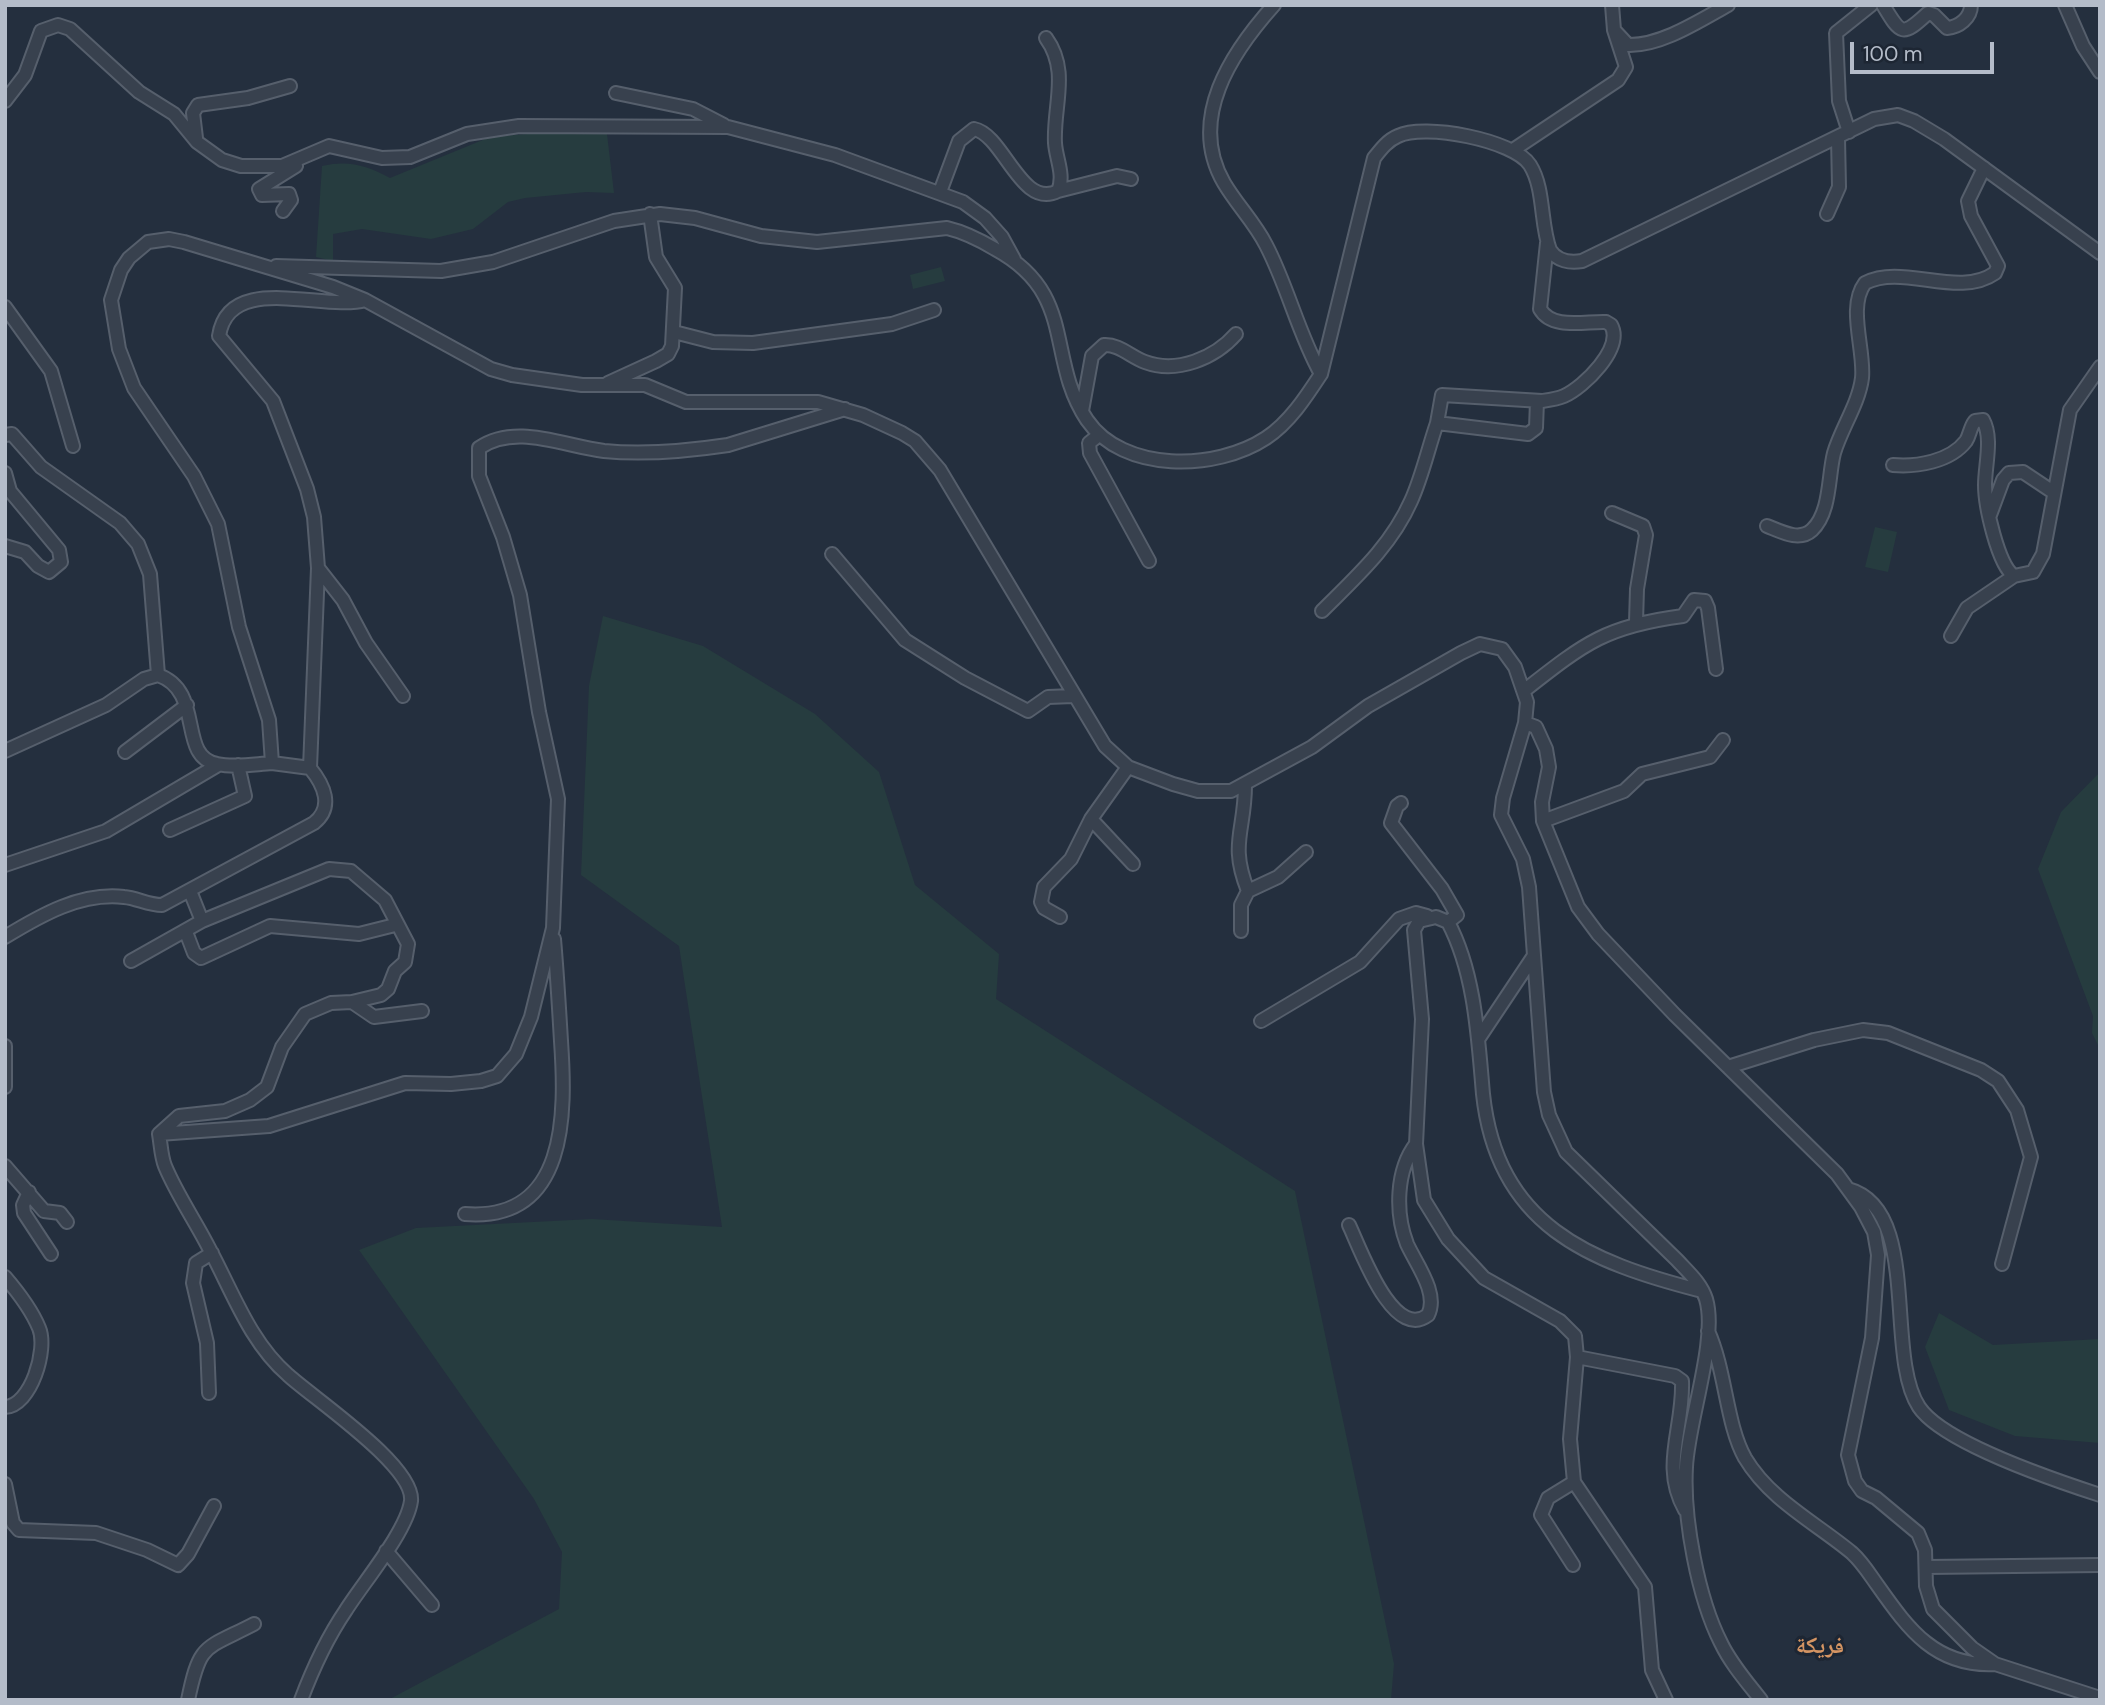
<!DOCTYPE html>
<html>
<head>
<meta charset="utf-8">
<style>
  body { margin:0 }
  #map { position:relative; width:2105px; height:1705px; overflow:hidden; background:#242f3e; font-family:"DM Sans",sans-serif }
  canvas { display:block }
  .frame { position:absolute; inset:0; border:7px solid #b4bcc9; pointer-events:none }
  .scale { position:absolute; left:1850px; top:42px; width:144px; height:32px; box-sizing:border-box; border:4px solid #b4bcc9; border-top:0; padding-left:9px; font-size:21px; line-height:24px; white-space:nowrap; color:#b4bcc9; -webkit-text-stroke:5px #1d2633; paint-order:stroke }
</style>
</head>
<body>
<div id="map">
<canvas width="2105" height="1705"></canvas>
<div class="frame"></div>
<div class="scale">100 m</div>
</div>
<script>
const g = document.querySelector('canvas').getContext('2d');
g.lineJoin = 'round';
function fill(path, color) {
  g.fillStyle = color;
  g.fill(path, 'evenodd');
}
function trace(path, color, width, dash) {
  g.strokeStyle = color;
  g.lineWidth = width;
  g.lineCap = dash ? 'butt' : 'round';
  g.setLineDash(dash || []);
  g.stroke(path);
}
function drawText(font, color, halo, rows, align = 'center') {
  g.font = font + ' "DM Sans","Noto Naskh Arabic",sans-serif';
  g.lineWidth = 6;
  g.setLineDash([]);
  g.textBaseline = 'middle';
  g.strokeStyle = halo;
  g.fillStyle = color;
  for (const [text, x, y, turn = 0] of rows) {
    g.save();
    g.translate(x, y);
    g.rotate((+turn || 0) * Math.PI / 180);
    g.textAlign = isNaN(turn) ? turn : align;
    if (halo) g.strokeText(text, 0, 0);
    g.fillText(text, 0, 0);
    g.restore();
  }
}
fill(new Path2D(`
  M551,132L607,134L614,193L586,192L525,198L508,202L473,229L431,239L362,229L333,234V261L316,257L322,166C348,160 366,165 390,178L490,137Z
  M941,267L945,281L913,289L910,275Z
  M1875,527L1897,532L1888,572L1865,567Z
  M603,616L703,646L815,714L879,772L915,885L999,954L996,999L1295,1191L1394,1664L1391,1700H388L559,1609L562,1552L534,1499L359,1250L416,1228L592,1219L722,1227L679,946L581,875L589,686Z
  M2100,772V1049L2092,1033L2093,1016L2038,869L2061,812Z
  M1939,1313L1993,1345L2100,1339V1443L2015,1436L1949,1410L1925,1347Z`), '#263c3f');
const minor = new Path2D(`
  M1274,5C1231,53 1187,119 1224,183C1237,205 1255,223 1266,245C1288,287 1298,333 1321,374
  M1612,5L1614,30L1628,45C1661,46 1699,21 1728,5
  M1883,5C1901,35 1902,37 1928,13L1934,15L1947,28C1959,27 1971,18 1971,5
  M2065,5L2083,46L2100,72
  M616,93L693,109L724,125
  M5,101L25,75L41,31L58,25L70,29L139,92L174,114L197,142L222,160L241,166H282L329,146L382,158L410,157L467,134L519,126L728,127L835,155L963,202L985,218L1002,237L1014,259
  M1849,132L1839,101L1836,33L1871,5
  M196,138L193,113L198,105L248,98L290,86
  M1513,150L1618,80L1626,67L1614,30
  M1058,191L1117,176L1131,179
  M940,192L959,141L974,129C1004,135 1021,210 1058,191C1065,175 1056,159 1055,143C1053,106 1070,71 1046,38
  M283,211L291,200L289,194L262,195L259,189L296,166
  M1827,214L1839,187L1838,138
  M276,266L441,271L493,262L614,221L660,214L695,218L761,236L817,242L947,228C964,232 980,240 995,249C1078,294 1045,357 1087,420C1123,473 1216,471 1266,438C1289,423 1306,397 1321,374L1374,158C1381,149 1388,140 1398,136C1424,123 1514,140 1530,165C1545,189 1540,224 1550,250C1557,261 1570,263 1582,261L1874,119L1898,115L1914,121L1944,139L2100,253
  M5,307L51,371L73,446
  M674,332L713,342L753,343L892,324L934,310
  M608,383L656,361L668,354L672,346L675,288L656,257L650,214
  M1537,401L1536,428L1528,434L1437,423L1442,395L1542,401C1549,400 1557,399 1564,396C1584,387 1624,348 1611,325L1606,322C1585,321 1552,330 1540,309L1547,243
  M1082,411L1092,356L1104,345C1119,344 1131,357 1145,362C1177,374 1215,358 1236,334
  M5,435L12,434L41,467L120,523L138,544L150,574L158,675
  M1099,435L1089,443L1090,453L1149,561
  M1893,465C1916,467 1950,462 1966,441C1970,435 1970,427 1975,421L1983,420C1993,438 1985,465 1985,485C1985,506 1998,565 2014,576L2033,572L2043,554L2070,410L2100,367
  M5,473L10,491L59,550L61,562L49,572L38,566L25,552L5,546
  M1612,513L1643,526L1646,535L1637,589L1636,622
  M1990,515L2003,480L2009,473L2023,472L2053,492
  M1767,526C1780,531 1799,542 1812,530C1831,512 1828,476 1834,453C1841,429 1859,403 1862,378C1865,350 1847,307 1865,283C1903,263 1958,299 1995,273L1998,266L1971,216L1968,201L1984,168
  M832,554L905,640L965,678L1028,711L1048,697L1073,696
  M318,568L343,600L366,643L403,696
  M1322,611C1356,577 1391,546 1411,501C1422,477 1428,449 1437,423
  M1951,636L1967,608L2014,576
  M1525,690C1585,643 1606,626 1683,616L1694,600L1705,601L1708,608L1716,669
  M1525,723L1536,727L1546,749L1549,767L1542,802L1543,821L1578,907L1598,934L1675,1015L1837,1174L1861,1207L1874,1232L1878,1255L1872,1338L1848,1455L1855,1481L1862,1491L1876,1498L1918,1533L1925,1550L1926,1586L1933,1609L1972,1648L1995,1664L2100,1698
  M5,751L106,705L144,679L158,675C205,691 177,757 217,764C235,768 255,764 272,763L269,720L239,627L218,524L194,476L134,388L119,349L111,300L121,270L129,258L148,242L169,239L184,242L333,287L365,300L491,369L512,375L582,385H645L686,402H818L863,415L902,433L915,441L940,470L1105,746L1128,767L1173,784L1198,791H1231L1312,747L1368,706L1461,653L1480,644L1502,649L1515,667L1527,702L1525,723L1503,798L1501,815L1523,859L1529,887L1544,1092L1549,1115L1566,1152L1677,1260C1688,1272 1701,1283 1706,1299C1718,1339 1688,1422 1686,1467C1683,1518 1698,1598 1721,1643C1731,1664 1747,1682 1761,1700
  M125,752L187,705
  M310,768L318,568L314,517L307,489L273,401L219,336C229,271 324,312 365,300
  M1401,803L1397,806L1391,823L1442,889L1457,915L1448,922
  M1091,819L1133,864
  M1543,821L1624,791L1642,774L1710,757L1723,740
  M170,830L245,796L238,765
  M5,865L106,831L218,765
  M1248,891L1278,877L1306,852
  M1060,917L1044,908L1041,902L1044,887L1071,859L1091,819L1128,767
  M202,921L329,869L351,871L385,900L408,944L405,962L395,971L388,989L381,995L352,1002L331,1003L305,1014L282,1047L267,1087L250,1100L225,1111L179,1116L159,1134C161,1145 161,1156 165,1166C177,1195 196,1222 210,1250C233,1293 250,1342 288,1375C313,1398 415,1466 411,1501C407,1531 363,1583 346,1610C327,1638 313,1668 301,1700
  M1241,931V905L1248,891C1229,843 1245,832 1245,785
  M186,932L194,953L201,958L270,926L359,934L395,925
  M5,937C41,915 81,892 124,897C137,898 148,905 162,905L314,823C334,807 324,785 310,768L272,763
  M131,961L202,921L190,891
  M352,1002L374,1017L422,1011
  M1261,1021L1360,962L1399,919L1416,913L1427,916
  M1479,1038L1533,957
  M5,1046V1087
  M1728,1067L1814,1040L1863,1030L1888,1033L1981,1070L1998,1081L2017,1110L2031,1157L2002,1264
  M159,1134L269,1126L405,1083L451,1084L481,1081L497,1076L516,1054L531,1017L553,928L558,799L539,712L520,595L503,537L479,476V448C516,423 563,446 604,451C645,455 688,451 728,445L845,409
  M5,1166L44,1211L60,1213L67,1222
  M1848,1189C1922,1209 1884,1354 1919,1407C1943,1443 2057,1481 2100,1495
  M29,1192L23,1205L24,1213L51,1254
  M465,1214C568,1222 566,1113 561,1041C559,1007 557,973 554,939
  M1349,1225C1360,1248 1393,1342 1428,1315C1439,1293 1416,1264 1407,1244C1395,1213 1396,1170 1416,1144
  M5,1277C17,1291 32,1311 39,1328C48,1349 31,1406 5,1407
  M1708,1331C1726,1371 1726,1424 1745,1458C1770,1500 1816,1523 1852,1553C1863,1563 1870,1575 1878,1586C1909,1630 1936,1667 1995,1664
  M1577,1357L1675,1376L1682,1381C1684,1428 1660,1466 1685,1510
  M209,1393L207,1343L193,1283L196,1263L212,1253
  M5,1484L13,1523L19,1530L96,1533L147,1550L178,1565L188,1554L214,1506
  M386,1551L432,1605
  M1573,1565L1541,1515L1548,1498L1574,1482
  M1927,1567L2100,1565
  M188,1700C200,1642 204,1650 254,1624
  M1666,1700L1652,1670L1645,1587L1574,1482L1570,1439L1577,1357L1575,1336L1560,1321L1484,1278L1448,1239L1424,1200L1416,1144L1422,1019L1414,930L1419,921L1436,917L1448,922C1475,973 1478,1037 1483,1094C1497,1225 1588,1262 1702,1291`);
trace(minor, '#565f6c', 16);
trace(minor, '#38414e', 12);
drawText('bold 23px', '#d59563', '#1d2633', [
  ["فريكة",1820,1647]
]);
</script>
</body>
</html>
